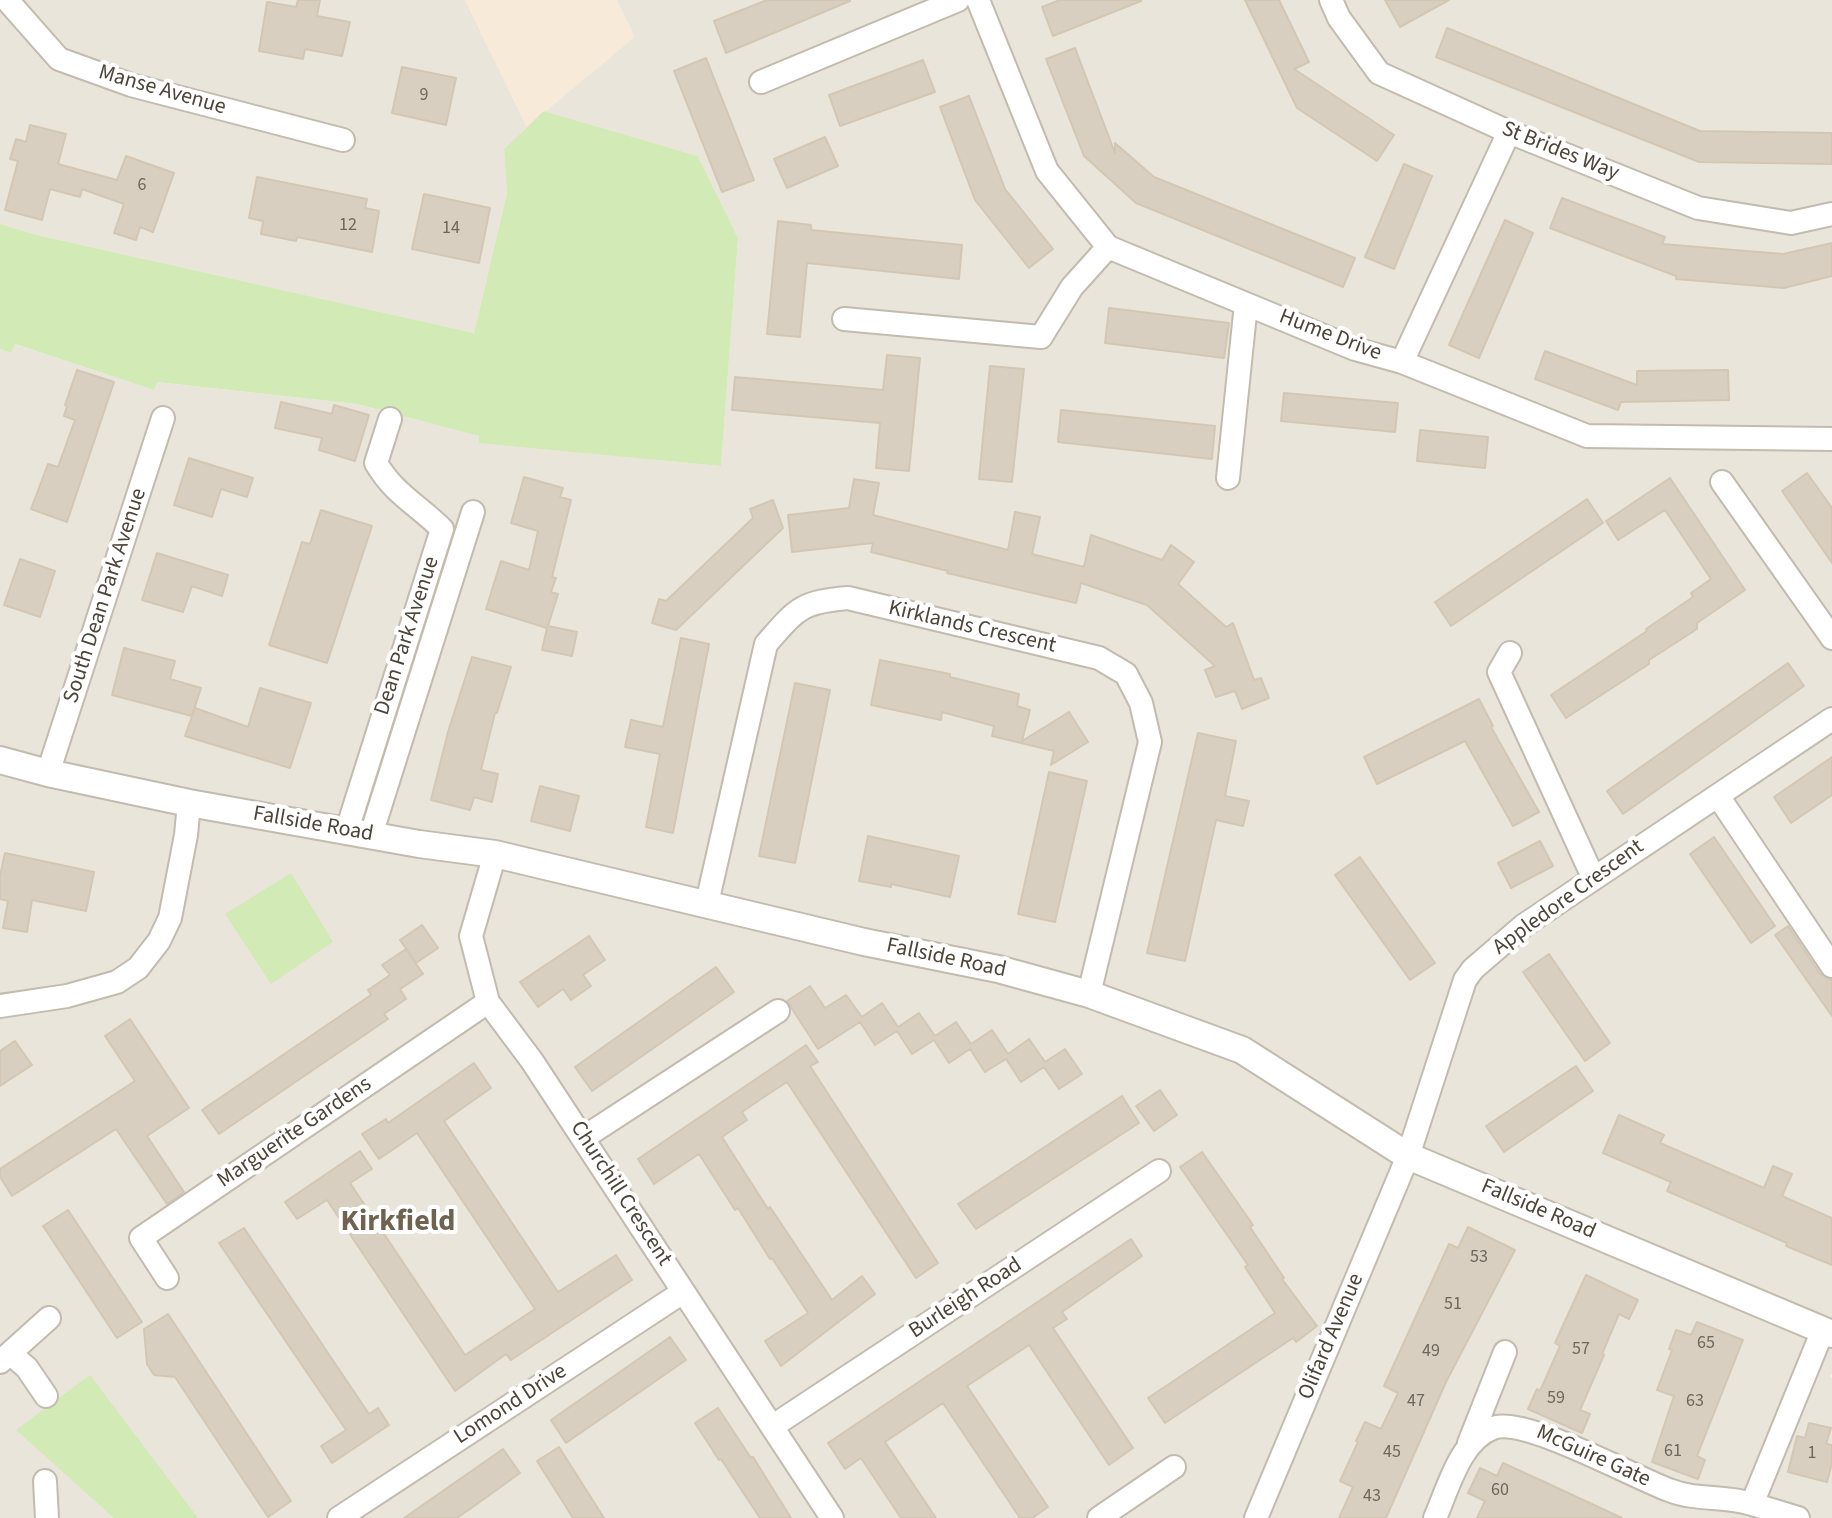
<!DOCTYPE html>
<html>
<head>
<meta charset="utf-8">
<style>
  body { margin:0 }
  canvas { display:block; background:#f6f3ec }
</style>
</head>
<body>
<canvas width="1832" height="1518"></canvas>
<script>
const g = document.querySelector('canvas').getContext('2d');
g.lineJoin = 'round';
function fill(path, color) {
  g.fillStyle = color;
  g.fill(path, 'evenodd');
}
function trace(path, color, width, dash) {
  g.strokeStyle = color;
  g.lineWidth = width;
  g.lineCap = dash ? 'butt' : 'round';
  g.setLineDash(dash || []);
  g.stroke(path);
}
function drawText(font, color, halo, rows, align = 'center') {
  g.font = font + ' "Source Sans 3",sans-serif';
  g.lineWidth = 8;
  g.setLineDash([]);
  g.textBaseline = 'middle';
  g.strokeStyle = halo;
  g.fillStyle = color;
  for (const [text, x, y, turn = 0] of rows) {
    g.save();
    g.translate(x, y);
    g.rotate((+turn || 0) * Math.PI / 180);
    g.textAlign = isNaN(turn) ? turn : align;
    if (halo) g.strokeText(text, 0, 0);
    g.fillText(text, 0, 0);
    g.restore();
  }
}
fill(new Path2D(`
  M0,0H465L527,127L504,149L507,193L474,333L37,235L0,224Z
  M617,0H1832V1374L1830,1376L1832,1378V1518H0V349L11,353L14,344L154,390L156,382L357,404L480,436L479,442L721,466L738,238L698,156L544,111L634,37Z`), '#eae5da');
fill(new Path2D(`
  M465,0H617L635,37L527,127Z`), '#f7ead8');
fill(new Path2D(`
  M544,111L698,156L738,238L721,466L479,443V436L357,404L157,382L154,390L15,344L11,353L0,349V224L37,235L474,333L507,193L504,149Z
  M291,873L333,942L271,984L225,914Z
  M90,1375L198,1518H114L16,1430Z`), '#d2eab5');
const building = new Path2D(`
  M298,0H320L317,16L350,22L342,56L305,49L303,59L259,51L267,2L296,7Z
  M767,0H850V1L726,53L714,21Z
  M1060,0H1141V1L1053,36L1042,7Z
  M1245,0H1279L1309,62L1294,69L1394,135L1377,161L1297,108Z
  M1385,0H1449L1400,27Z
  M1447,28L1700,131L1832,133V164L1699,162L1436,57Z
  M1075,48L1115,153V143L1154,177L1355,258L1343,287L1136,203L1084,156L1046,59Z
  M706,58L754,180L722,192L674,71Z
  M923,60L935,92L840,126L829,95Z
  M402,67L456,78L446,125L392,113Z
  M969,96L1005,189L1053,249L1029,268L975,200L940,107Z
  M30,125L66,134L58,164L117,180L126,156L174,173L153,232L140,227L136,240L114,233L124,204L82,189L80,197L50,189L42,220L5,210L18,161L10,159L16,139L26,142Z
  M825,137L838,166L787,188L774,159Z
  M1404,164L1432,176L1394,269L1365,257Z
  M257,177L367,199L365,208L379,211L372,252L297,237L296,241L261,234L263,221L249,218Z
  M424,194L490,208L479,263L412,249Z
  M1562,198L1665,237L1662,244L1783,254L1832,243V276L1784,288L1676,279V276L1550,228Z
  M1505,220L1533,233L1479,358L1449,345Z
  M778,221L811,225V230L962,245L959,279L807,263L800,337L767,334Z
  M1109,308L1229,323L1224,358L1105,343Z
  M1545,351L1637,385V371L1728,370L1729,400L1621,402L1618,410L1535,379Z
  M887,355L920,358L909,471L876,468L880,423L732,410L735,377L883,390Z
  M990,366L1024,369L1012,482L979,479Z
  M77,370L114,382L67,522L31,509L48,464L58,467L75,420L64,416L67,406L65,405Z
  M1284,393L1398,403L1395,432L1281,421Z
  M281,402L332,414L334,405L369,415L355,461L319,450L322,438L275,428Z
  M1061,410L1215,426L1212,459L1058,442Z
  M1420,430L1488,437L1485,468L1417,461Z
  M189,458L253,478L247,497L221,489L212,517L174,505Z
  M1807,473L1832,508V563L1782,491Z
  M524,477L563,488L560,497L571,500L552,577L556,578L551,592L558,594L548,626L577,632L572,656L542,650L547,628L486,609L501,561L529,570L538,531L511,523Z
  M1670,478L1745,590L1697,623V629L1649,660V664L1566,718L1551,695L1647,631L1646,629L1693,597L1691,593L1711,579L1665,510L1618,540L1606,521Z
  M854,479L879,483L873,515L1008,550L1015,512L1040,517L1032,554L1084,567L1091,535L1162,560L1171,545L1194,562L1178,584L1226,627L1233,623L1254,680L1261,678L1269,698L1242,709L1235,691L1216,697L1205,670L1215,666L1147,605L1081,583L1076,603L947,573L948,571L871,552L873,543L792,552L788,515L849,508Z
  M1587,499L1603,523L1451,626L1435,602Z
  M773,500L783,528L676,630L652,623L659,599L666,601L753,518L750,509Z
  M321,510L372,526L327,663L269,645L302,542L310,544Z
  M157,553L228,575L222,596L192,586L183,612L142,600Z
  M20,559L55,571L40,617L4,605Z
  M681,638L709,644L673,833L646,827L660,754L625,747L631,720L663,727Z
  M124,648L175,661L170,679L201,688L192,716L112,695Z
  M472,657L511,667L497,713H495L481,770L498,774L492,802L474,797L470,810L431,800L448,732Z
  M880,660L950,674V677L1019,694L1017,706L1030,710L1022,741L1069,712L1088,742L1051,765L1054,751L992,736L994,726L942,712L941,720L871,705Z
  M1788,663L1804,686L1623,814L1607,791Z
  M795,683L830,690L795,863L759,856Z
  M260,688L311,703L290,768L185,736L195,708L248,727Z
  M1479,699L1493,726L1491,727L1539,812L1513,826L1465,741L1377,784L1364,757Z
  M1198,733L1236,741L1225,796L1249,801L1243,826L1216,820L1185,961L1147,953Z
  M1832,757V795L1791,823L1774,797Z
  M1049,772L1087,781L1055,922L1018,914Z
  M540,786L579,796L570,831L531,821Z
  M868,836L959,856L950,897L891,884V887L859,881Z
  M1714,837L1775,926L1751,943L1690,854Z
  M1540,841L1553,866L1511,888L1498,863Z
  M5,853L94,872L86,911L32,900L27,932L3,928L8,901L0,899V876Z
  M1360,857L1435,963L1410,980L1335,875Z
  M422,925L438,948L416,963L400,940Z
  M1788,926L1820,974L1832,980V1016L1775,935Z
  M589,936L605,960L583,975L591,986L571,1000L563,989L538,1007L520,982Z
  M406,949L423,974L400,989L406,999L384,1014L388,1019L219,1134L202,1110L371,995L368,990L390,975L382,965Z
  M1549,954L1610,1043L1585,1061L1523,972Z
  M716,967L734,992L592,1091L575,1067Z
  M810,986L825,1008L846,995L862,1017L882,1003L898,1027L919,1013L935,1036L956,1022L971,1044L992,1030L1008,1054L1029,1039L1045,1062L1065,1049L1082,1074L1059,1089L1044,1067L1021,1082L1006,1059L985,1072L970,1049L949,1063L934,1040L912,1054L897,1031L875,1045L860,1022L818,1049L787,1001Z
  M130,1019L189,1108L147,1136L184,1192L167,1204L116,1129L12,1196L0,1177V1169L135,1081L105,1036Z
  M15,1041L32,1065L0,1086V1051Z
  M806,1045L818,1062L810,1066L938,1263L916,1278L787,1082L767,1095L742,1112L747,1120L722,1137L768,1209L770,1207L832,1300L862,1276L875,1294L781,1366L765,1341L808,1313L772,1258L770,1259L738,1208L735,1210L699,1154L654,1184L638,1159Z
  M474,1063L491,1088L444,1121L558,1292L616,1255L632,1280L511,1360L506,1354L455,1391L327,1200L297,1219L285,1202L360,1151L372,1169L350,1183L465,1355L535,1309L417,1133L379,1159L362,1134L386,1119L388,1123Z
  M1576,1066L1593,1091L1504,1152L1486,1126Z
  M1160,1090L1177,1115L1154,1131L1136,1106Z
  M1122,1096L1139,1123L976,1229L958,1204Z
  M1619,1115L1664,1135L1660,1143L1764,1188L1773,1166L1792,1174L1782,1196L1832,1218V1265L1786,1246L1787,1243L1667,1191L1671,1182L1603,1153Z
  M1202,1152L1253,1225L1250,1227L1284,1278L1282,1279L1317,1326L1296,1342L1293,1338L1165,1423L1148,1398L1275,1313L1245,1267L1248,1265L1180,1167Z
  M68,1210L142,1322L117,1338L43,1226Z
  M1468,1227L1515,1250L1446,1382L1386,1518H1339L1353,1487L1340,1481L1358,1442L1356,1441L1365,1422L1381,1429L1398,1393L1384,1386L1449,1244L1458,1248Z
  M244,1228L369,1414L378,1408L389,1425L332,1463L321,1446L346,1430L219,1243Z
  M1131,1239L1142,1256L1062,1312L1067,1319L1053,1328L1133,1448L1109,1465L1029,1345L967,1386L1048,1507L1032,1518H1020L943,1403L885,1442L936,1518H901L861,1458L845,1469L828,1443Z
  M1586,1275L1638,1300L1629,1319L1619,1314L1602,1354L1604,1355L1580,1410L1590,1414L1582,1433L1528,1409L1537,1389L1540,1391L1560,1346L1555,1343Z
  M168,1314L291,1501L268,1517L175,1377L154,1375L147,1364L144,1329Z
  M1697,1322L1743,1340L1697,1456L1705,1460L1698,1479L1652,1462L1674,1396L1657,1390L1672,1350L1669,1349L1676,1330L1691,1335Z
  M670,1337L686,1360L566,1443L551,1420Z
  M718,1408L751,1458L753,1457L791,1518H760L721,1459L719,1460L695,1423Z
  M1809,1423L1831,1428L1826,1444L1832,1445V1463L1827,1482L1788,1472L1797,1436L1805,1438Z
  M559,1447L604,1518H573L537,1461Z
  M503,1449L520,1473L477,1504L457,1518H404Z
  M1503,1463L1551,1485L1622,1518H1477L1485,1501L1468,1493L1480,1468L1497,1476Z`);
fill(building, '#d8cfc1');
trace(building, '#d3c7b4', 2);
const minor = new Path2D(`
  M7,0L59,59L131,85L343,140
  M978,0L1047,171L1108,247L1355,349L1402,362L1587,436L1832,439
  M1331,0L1339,18L1379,73L1509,132L1698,208L1791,223L1832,214
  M761,82L958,0
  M844,319L1041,337L1072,287L1108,247
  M1402,362L1509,132
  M1228,478L1246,304
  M1722,482L1832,638
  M1510,653L1499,672L1593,877
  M48,773L163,418
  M1718,796L1832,966
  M347,830L442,529C418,505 394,494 376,463L390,419
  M371,835L473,512
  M495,854L471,936L488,1002L532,1061L832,1518
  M707,903L766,644C797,609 800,602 848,598L1099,658L1126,674L1141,703L1150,742L1089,994
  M0,1006L67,996L117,982L138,968L159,941L170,918L186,835L189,803
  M583,1138L778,1011
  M167,1278L141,1238L488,1002
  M11,1354L27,1368L46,1396
  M0,1362L49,1318
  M773,1426L1159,1171
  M1469,1443L1505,1352
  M45,1481L47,1518
  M1752,1504L1798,1518
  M339,1518L683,1292
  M1099,1518L1174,1467
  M1256,1518L1408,1156L1465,980L1473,969L1523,926L1832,719
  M1435,1518C1448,1489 1460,1440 1493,1428C1524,1416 1633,1477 1669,1490C1696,1501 1725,1495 1752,1504L1823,1330`);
const tertiary = new Path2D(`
  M0,760L48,773L189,803L419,844L495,854L864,942L998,969L1089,994L1242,1050L1408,1156L1832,1334`);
trace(minor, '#c2bbae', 26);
trace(tertiary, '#c2bbae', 30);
trace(minor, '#fff', 22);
trace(tertiary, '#fff', 26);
drawText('18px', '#6e675b', null, [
  ["9",424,96],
  ["6",142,186],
  ["12",348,226],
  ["14",451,229],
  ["53",1479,1258],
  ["51",1453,1305],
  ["65",1706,1344],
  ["57",1581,1350],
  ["49",1431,1352],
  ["59",1556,1399],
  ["47",1416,1402],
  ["63",1695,1402],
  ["61",1673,1452],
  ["45",1392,1453],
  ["1",1812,1454],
  ["60",1500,1491],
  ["43",1372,1497]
]);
drawText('22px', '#4b4439', '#fff', [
  ["Manse Avenue",162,91,16],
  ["St Brides Way",1560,152,22],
  ["Hume Drive",1330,336,21],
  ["South Dean Park Avenue",106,596,-72],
  ["Kirklands Crescent",972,628,13],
  ["Dean Park Avenue",408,636,-72],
  ["Fallside Road",313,825,10],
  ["Appledore Crescent",1569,898,-36],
  ["Fallside Road",946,959,12],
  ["Marguerite Gardens",295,1133,-34],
  ["Churchill Crescent",620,1194,57],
  ["Fallside Road",1538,1210,23],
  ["Burleigh Road",966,1299,-33],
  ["Olifard Avenue",1332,1337,-67],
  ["Lomond Drive",511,1405,-33],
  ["McGuire Gate",1593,1457,24]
]);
drawText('bold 30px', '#6e6250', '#fff', [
  ["Kirkfield",398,1223]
]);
</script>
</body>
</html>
